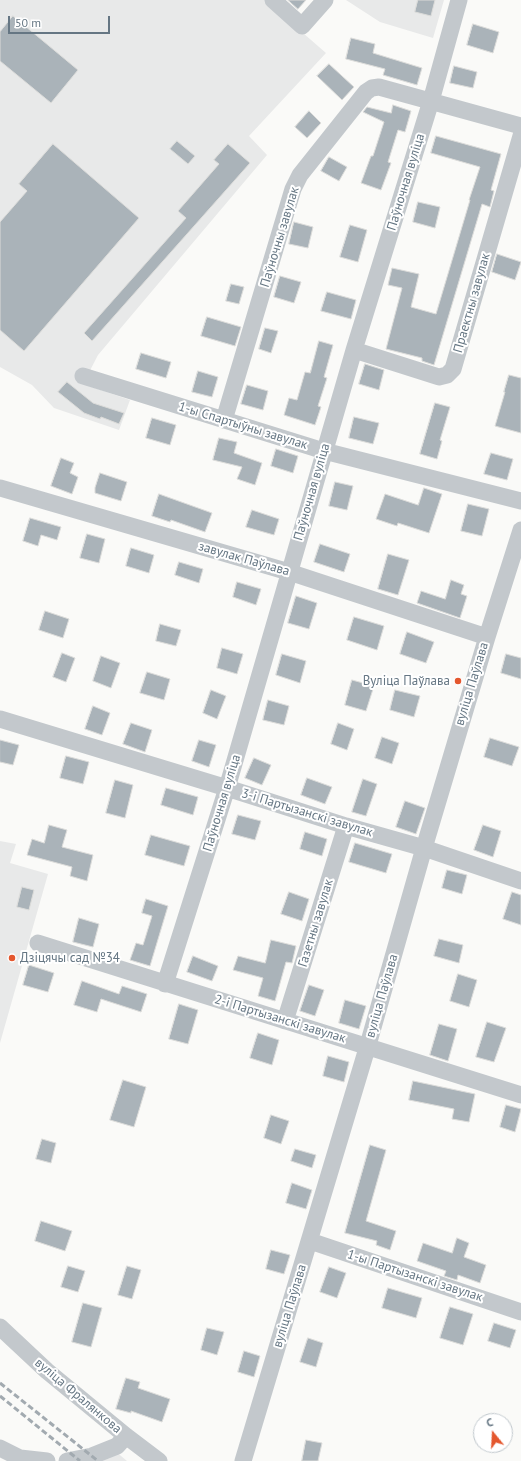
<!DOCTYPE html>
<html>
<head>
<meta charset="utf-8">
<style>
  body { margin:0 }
  #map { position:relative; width:521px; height:1461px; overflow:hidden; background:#fafaf8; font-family:"PT Sans",sans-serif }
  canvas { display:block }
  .north { position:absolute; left:473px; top:1413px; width:40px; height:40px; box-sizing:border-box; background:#fff; border:1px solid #c1c8cd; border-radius:50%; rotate:342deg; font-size:11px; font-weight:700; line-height:16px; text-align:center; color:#657683 }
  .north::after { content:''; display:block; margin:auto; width:14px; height:18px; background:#e4572e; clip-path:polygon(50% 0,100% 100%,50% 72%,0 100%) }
  .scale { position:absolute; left:8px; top:16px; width:102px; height:18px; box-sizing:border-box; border:2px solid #657683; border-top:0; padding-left:5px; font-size:12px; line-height:14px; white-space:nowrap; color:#657683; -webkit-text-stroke:3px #fff; paint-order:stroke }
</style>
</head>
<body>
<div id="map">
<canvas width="521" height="1461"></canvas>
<div class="north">С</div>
<div class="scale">50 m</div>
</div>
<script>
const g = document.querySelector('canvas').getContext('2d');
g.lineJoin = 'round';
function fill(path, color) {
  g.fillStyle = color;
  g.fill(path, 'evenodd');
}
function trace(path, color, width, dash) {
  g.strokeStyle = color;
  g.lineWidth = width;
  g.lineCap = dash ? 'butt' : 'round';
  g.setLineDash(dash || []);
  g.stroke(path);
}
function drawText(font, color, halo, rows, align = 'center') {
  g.font = font + ' "PT Sans",sans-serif';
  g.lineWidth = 4;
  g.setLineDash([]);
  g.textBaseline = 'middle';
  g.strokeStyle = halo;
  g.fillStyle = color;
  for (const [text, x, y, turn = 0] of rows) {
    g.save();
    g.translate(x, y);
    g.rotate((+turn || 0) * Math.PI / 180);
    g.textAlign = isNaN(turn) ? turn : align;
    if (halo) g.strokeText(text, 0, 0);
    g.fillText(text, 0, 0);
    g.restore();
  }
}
fill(new Path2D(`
  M0,0H265L326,53L249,136L267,155L98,355L83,384L130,400L119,430L54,408L32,385L0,367Z
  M346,0H444L433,38L380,22Z
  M0,841L16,844L10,863L48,874L0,1043Z
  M108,1445L127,1461H99Z`), '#e8e9e9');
const building = new Path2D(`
  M288,0H306L298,9Z
  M418,0H435L431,16L415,12Z
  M13,16L78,70L51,103L0,61V32Z
  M473,24L499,32L493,53L467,45Z
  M351,38L375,44L373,53L422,68L417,85L383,75L385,69L346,59Z
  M329,64L354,87L342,100L317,76Z
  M454,66L477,72L473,88L450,83Z
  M393,105L411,111L405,132L398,130L388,162L391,163L381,190L361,183L371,156H373L384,122L363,112L367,107L391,113Z
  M309,111L321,123L307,138L295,127Z
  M436,136L501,154L491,190L494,191L490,207L482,204L434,365L422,361V358L386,349L402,288L388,285L392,268L419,274L411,307L436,314L470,200H469L480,167L431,153Z
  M177,141L195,156L188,164L170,149Z
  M53,144L139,218L24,351L0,330V222L27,191L19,184Z
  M228,144L250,163L92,341L84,333L186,218L178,211L219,164L214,160Z
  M329,157L347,167L339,181L321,171Z
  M418,202L440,207L435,228L413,222Z
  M294,222L313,227L308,248L289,244Z
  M350,225L367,230L358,262L340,257Z
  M497,254L521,262L515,280L492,272Z
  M280,276L301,282L294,303L274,297Z
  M231,284L244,287L239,304L226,301Z
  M327,292L356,300L351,319L321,311Z
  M207,317L241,327L235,346L201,336Z
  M265,328L278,331L271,353L259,349Z
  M319,341L333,345L324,377L327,378L318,406L321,407L315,425L284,415L289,398L297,400L305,372L310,373Z
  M141,353L171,362L166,378L136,369Z
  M365,364L384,370L379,390L359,384Z
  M198,371L218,377L212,397L192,392Z
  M509,375L521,378V433L495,426L505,392H504Z
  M67,382L93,403L124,413L119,424L101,417L100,419L84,413L58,392Z
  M247,385L268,391L263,410L241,404Z
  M435,403L450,407L440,440L442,441L437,459L420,454Z
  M354,417L379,423L373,444L349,438Z
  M152,418L176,425L170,445L146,438Z
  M219,438L237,442L234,453L262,463L255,485L237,479L242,467L213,460Z
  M276,449L298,456L293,473L271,466Z
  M491,453L513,459L507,480L484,474Z
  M61,458L74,463L70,473L78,477L72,494L51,486Z
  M100,473L127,482L121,501L95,493V488Z
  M335,482L353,486L347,510L329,506Z
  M424,488L442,494L429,533L398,523L397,526L376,519L385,494L418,505Z
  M159,494L212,513L205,532L171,520L170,522L152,516Z
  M468,504L489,509L482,536L461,531Z
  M252,510L279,519L274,535L246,527Z
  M30,518L61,527L57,540L41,535L38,546L23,541Z
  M87,534L105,539L99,563L80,558Z
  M320,544L350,554L344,572L314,562Z
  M131,548L154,555L149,573L126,566Z
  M388,554L409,560L398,595L378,589Z
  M179,562L203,569L199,583L175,575Z
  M451,580L464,585L461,594L467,596L460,618L417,603L421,591L445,599Z
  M237,582L261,589L256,605L233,597Z
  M296,596L317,603L309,629L288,623Z
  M45,611L69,619L63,638L39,630Z
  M354,617L384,626L377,650L347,640Z
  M160,624L181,630L176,646L156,641Z
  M407,632L434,642L426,663L400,654Z
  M222,648L243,654L237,674L217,668Z
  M62,653L75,658L66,682L53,677Z
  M282,654L306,661L300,683L276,675Z
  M506,654L521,658V679L501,673Z
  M101,656L120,663L111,688L93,681Z
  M147,672L170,679L164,700L140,693Z
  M352,680L374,686L366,711L345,705Z
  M211,690L226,696L217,719L203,713Z
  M395,690L420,696L414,717L390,710Z
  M268,700L289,706L284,725L263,720Z
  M93,706L110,713L102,735L85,729Z
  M131,723L152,730L145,752L123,744Z
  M338,723L354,729L347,750L331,744Z
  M382,737L399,743L392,764L375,758Z
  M490,738L519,747L512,766L484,757Z
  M0,740L19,745L13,765L0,762Z
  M199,740L216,745L209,767L192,761Z
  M66,756L89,762L83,784L60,778Z
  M254,758L271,765L262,785L245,778Z
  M307,778L332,787L325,804L301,795Z
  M363,779L377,784L366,816L352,812Z
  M115,780L133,785L125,818L106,813Z
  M166,788L198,797L193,815L161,805Z
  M405,801L425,808L416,834L396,827Z
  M238,815L261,821L255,840L232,834Z
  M49,825L67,830L62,847L93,855L87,881L70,876L72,867L27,855L32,839L44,843Z
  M483,825L501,831L493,857L474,850Z
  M305,832L327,839L322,856L300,849Z
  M151,835L190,846L184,866L145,855Z
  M355,843L392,854L386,873L349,862Z
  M447,870L467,875L462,894L442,888Z
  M22,887L34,890L29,910L17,907Z
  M289,892L309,899L302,921L281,914Z
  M512,892L521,895V925L503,919Z
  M146,899L168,906L150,966L130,960L136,943L143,945L152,916L142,913Z
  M79,918L99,924L93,947L73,942Z
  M439,939L463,945L459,963L434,956Z
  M271,940L296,946L292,963L286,962L275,1001L258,996L263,978L233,970L238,956L265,963Z
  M193,956L218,966L212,981L187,972Z
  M29,965L54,973L48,992L23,985Z
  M458,974L477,980L469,1007L450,1001Z
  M82,981L119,994L122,986L147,994L141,1012L101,999L97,1012L74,1005Z
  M309,985L324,990L315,1016L300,1011Z
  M345,1000L366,1006L359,1029L339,1023Z
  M179,1004L198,1010L188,1044L169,1039Z
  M487,1022L506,1028L494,1062L476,1057Z
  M439,1024L457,1029L448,1061L430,1055Z
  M258,1033L279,1040L272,1065L250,1058Z
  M328,1056L349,1062L344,1082L323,1076Z
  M123,1080L146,1087L134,1127L110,1120Z
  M413,1081L475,1094L469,1122L452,1119L454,1109L409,1100Z
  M506,1105L521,1109L515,1132L500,1127Z
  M271,1115L289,1121L281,1144L264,1138Z
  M42,1139L56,1143L51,1163L36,1159Z
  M370,1145L386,1150L366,1221L396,1231L390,1250L376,1245L377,1241L345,1233Z
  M295,1149L316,1155L312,1168L291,1161Z
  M292,1183L312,1190L306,1209L286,1203Z
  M41,1221L72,1231L65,1251L35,1241Z
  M457,1238L469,1243L464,1257L486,1265L480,1283L458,1275L457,1280L444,1276L446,1271L417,1261L423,1243L452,1253Z
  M271,1250L290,1255L284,1274L266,1269Z
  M68,1266L85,1271L78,1292L61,1287Z
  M127,1266L141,1270L132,1299L118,1295Z
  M329,1267L346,1273L337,1298L320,1292Z
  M388,1288L422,1298L416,1318L382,1308Z
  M83,1303L102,1308L91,1347L72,1342Z
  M450,1307L473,1314L463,1345L440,1338Z
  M494,1323L516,1330L510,1348L488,1341Z
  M207,1328L224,1332L217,1355L201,1350Z
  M308,1338L323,1343L316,1367L300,1362Z
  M244,1351L260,1356L254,1377L238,1372Z
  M126,1378L140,1382L138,1388L170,1399L162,1422L131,1411V1413L116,1409Z
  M306,1440L322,1443L318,1461H302Z`);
fill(building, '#aab3b9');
trace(building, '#dcdcda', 1);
trace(new Path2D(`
  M273,0L302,26L325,0
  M354,350L439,377L447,375L453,369L521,136
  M83,376L324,451L521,501
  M224,420L293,189L300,175L366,92L372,88L379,87L521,126
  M0,488L289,572L487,637
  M0,719L227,788L346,826L424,848L521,881
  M38,943C199,995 360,1043 521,1095
  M165,984L227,788L354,350L431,101L459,0
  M285,1021L346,826
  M310,1241L521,1312
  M0,1327L47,1371L126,1436L159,1461
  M0,1448L20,1458L47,1461
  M67,1461L92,1456L117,1446L126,1436
  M243,1461L368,1045L424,848L487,637L521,530`), '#c3c8cc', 17);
trace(new Path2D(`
  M0,1383L98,1461
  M0,1396L80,1461`), '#a2aab0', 3, [6, 3]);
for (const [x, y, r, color] of [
  [458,681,4,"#e4572e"],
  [12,958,4,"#e4572e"]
]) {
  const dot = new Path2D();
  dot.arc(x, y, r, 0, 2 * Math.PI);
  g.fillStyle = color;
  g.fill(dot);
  trace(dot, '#fff', 1.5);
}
drawText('13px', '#657683', '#fff', [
  ["Паўночная вуліца",406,182,-73],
  ["Паўночны завулак",280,237,-73],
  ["Праектны завулак",472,303,-74],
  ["1-ы Спартыўны завулак",243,426,17],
  ["Паўночная вуліца",312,492,-74],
  ["завулак Паўлава",244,559,16],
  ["вуліца Паўлава",472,684,-73],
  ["Паўночная вуліца",222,803,-73],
  ["3-і Партызанскі завулак",307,813,17],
  ["Газетны завулак",316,923,-73],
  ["вуліца Паўлава",382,996,-74],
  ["2-і Партызанскі завулак",280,1019,17],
  ["1-ы Партызанскі завулак",415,1276,18],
  ["вуліца Паўлава",290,1306,-73],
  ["вуліца Фралянкова",78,1396,40]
]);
drawText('13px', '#657683', '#fff', [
  ["Вуліца Паўлава",450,681],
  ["Дзіцячы сад №34",20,958,"left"]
], 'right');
</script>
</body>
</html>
